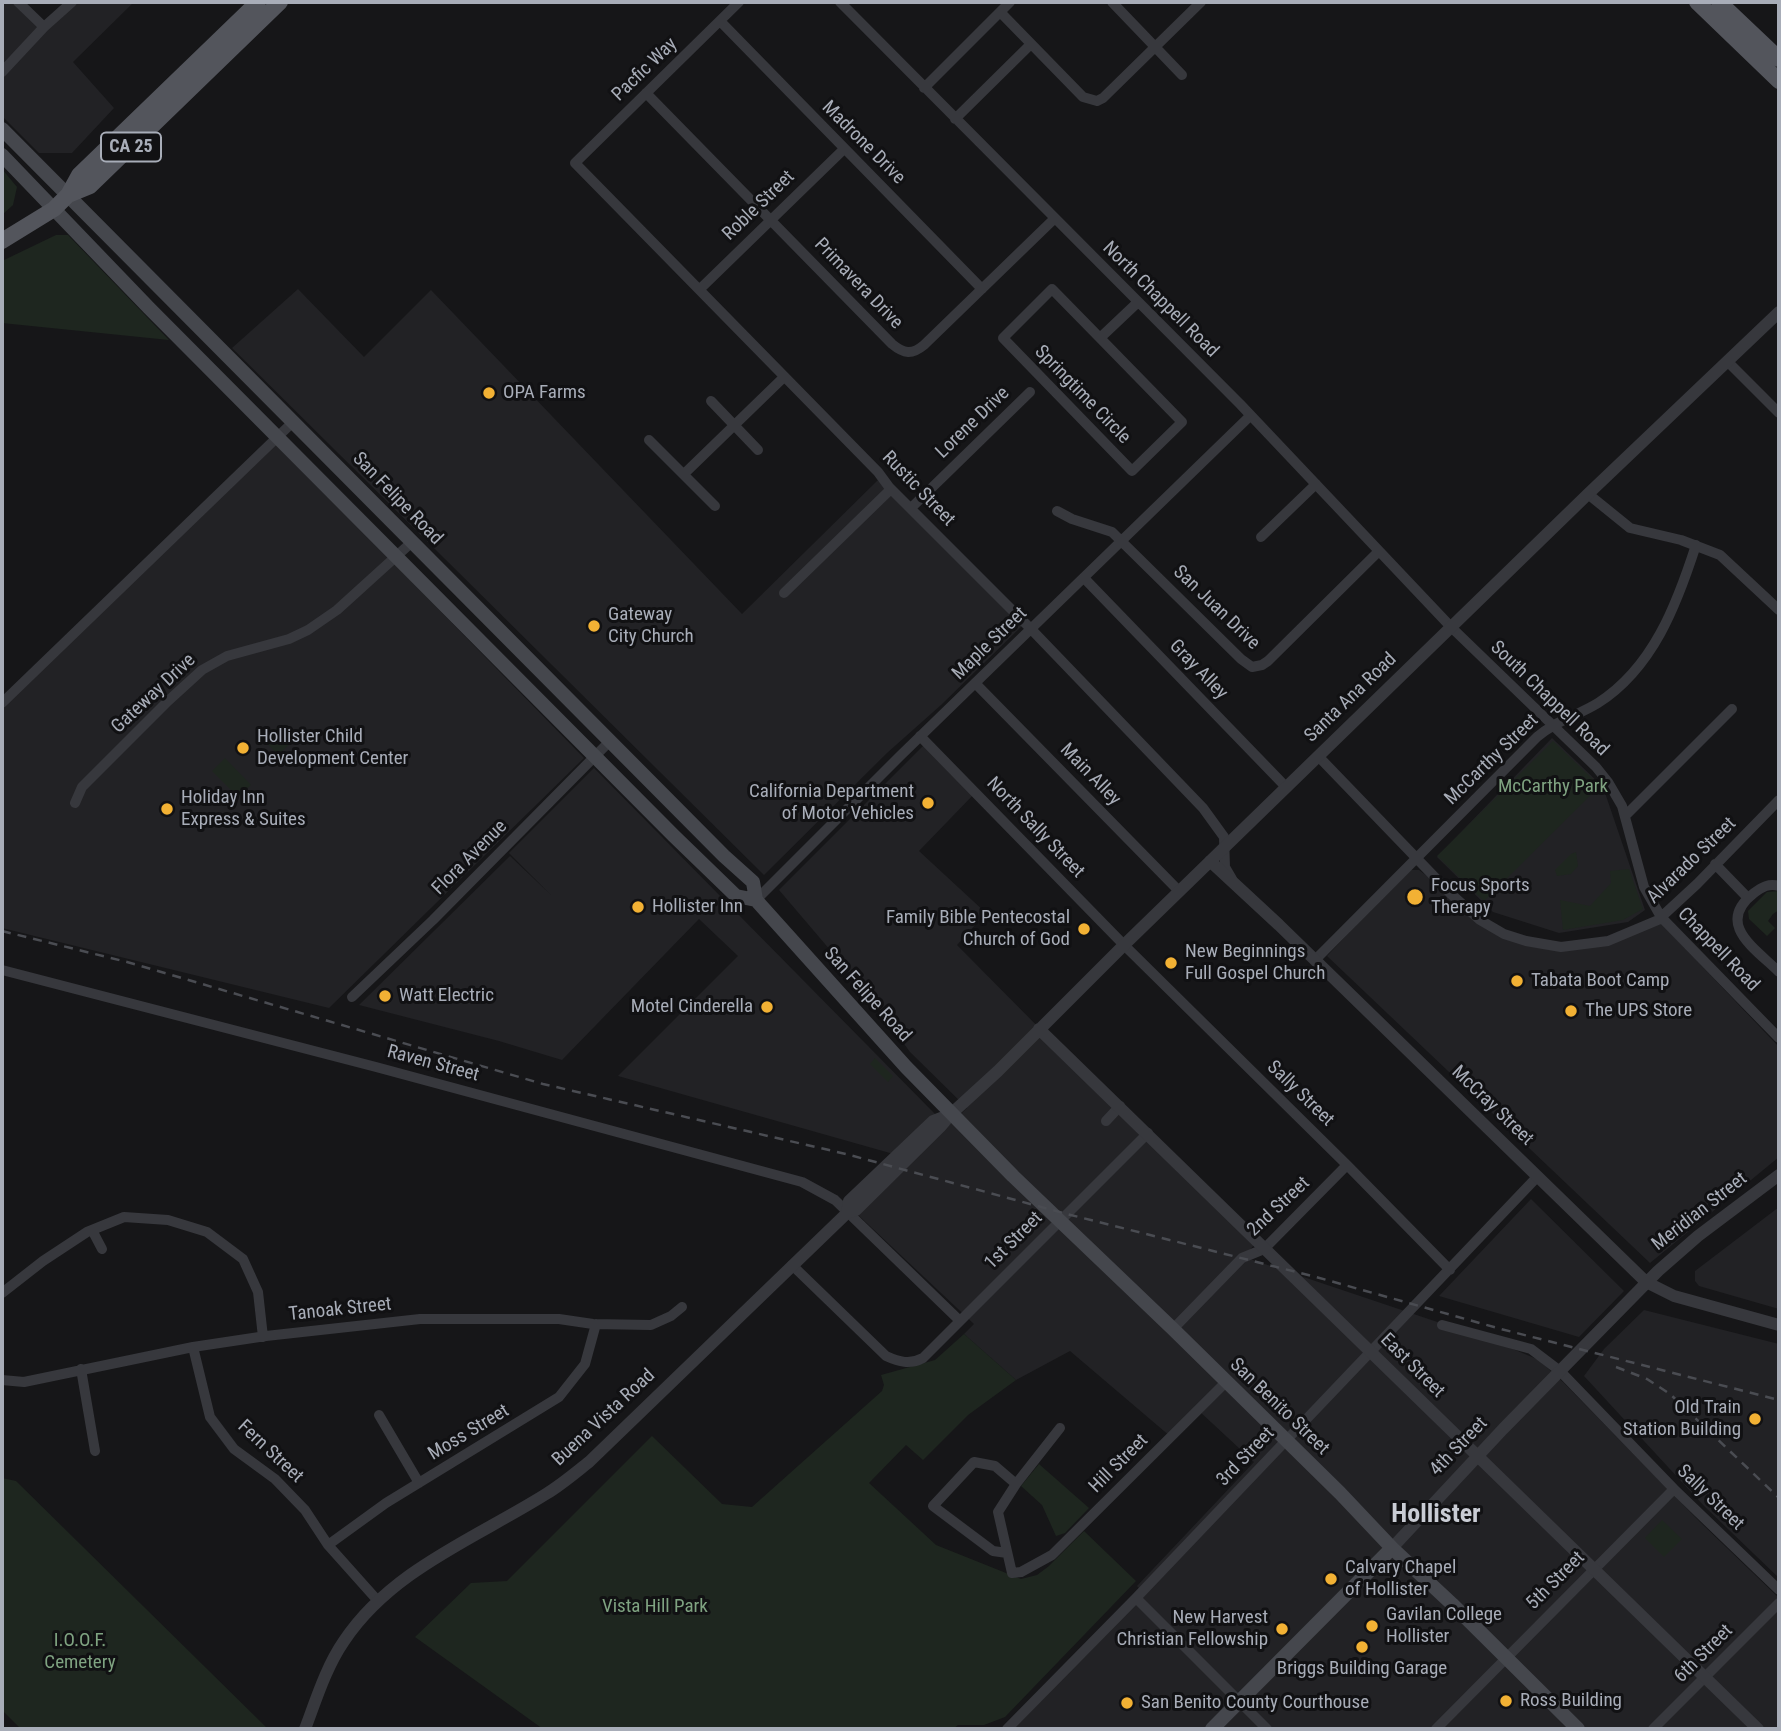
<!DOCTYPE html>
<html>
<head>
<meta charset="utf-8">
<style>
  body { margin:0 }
  #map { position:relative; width:1781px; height:1731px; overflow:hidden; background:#161618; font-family:"Roboto Condensed",sans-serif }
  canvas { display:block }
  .frame { position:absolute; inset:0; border:4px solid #a8adb8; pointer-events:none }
</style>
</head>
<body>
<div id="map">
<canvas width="1781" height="1731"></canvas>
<div class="frame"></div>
</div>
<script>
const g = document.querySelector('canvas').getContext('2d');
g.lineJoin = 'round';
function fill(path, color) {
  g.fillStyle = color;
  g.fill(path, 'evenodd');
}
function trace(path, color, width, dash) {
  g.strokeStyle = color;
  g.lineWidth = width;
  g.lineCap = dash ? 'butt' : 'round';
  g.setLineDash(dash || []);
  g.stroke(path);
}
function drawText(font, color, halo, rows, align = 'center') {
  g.font = font + ' "Roboto Condensed",sans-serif';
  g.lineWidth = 6;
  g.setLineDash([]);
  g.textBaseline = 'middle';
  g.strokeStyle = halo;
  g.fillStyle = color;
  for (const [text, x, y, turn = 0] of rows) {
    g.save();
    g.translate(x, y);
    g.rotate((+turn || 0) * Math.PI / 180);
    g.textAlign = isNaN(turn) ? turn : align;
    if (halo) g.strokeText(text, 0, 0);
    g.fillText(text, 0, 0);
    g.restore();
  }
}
fill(new Path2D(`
  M2,2H18L44,26L71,2H134L73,62L114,108L72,153H39L2,116Z
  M298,289L364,357L431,290L742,614L878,480L1024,624L941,705L887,753L764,875L232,348Z
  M275,442L584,758L329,1008L2,928V703Z
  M1552,738L1603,787L1645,910L1628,922L1559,933L1493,912L1437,857Z
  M928,741L976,792L919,851L986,913L957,945L1254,1245L1244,1257L1494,1341L1539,1360L1564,1383L1700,1522L1779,1598V1729H1006L1141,1590L1137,1586L1254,1462L1199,1411L1171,1437L1070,1351L1016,1380L964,1334L974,1324L856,1213L967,1108L910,1052L871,998L779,890Z
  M594,768L937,1116L897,1155L618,1076L738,956L699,919L562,1060L499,1041L359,1005L510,856L551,895L509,853Z
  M1408,870H1419L1504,934L1575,949L1658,920L1779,1047V1157L1650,1263L1327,956Z
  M1531,1199L1624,1291L1579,1337L1439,1296Z
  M1779,1207V1309L1699,1286L1695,1281V1271Z
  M1644,1310L1779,1344V1578L1704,1506L1584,1376L1604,1349Z`), '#222225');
fill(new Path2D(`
  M2,169L17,187L13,205L2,215Z
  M56,235H68L169,340L2,323V261Z
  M277,728L291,743L278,755L264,740Z
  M1553,741L1600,786L1484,901L1437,856Z
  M225,758L251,785L238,797L212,771Z
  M1576,852L1578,866L1571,874L1557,876L1555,870L1571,854Z
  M1629,869L1643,909L1623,920L1563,930L1560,900L1590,906L1611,883L1610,871Z
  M1779,891V910L1773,914L1768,921L1775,928L1767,936L1749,919L1748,911L1767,892Z
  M875,1058L893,1076L888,1082L870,1064Z
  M964,1334L1016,1380L968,1415L923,1460L906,1445L869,1483L936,1545L1021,1579L1037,1575L1049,1566L1084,1531L1136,1581L1005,1717L984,1725H958L953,1729H543L415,1637L471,1583L507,1581L652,1436L722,1504L752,1507L882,1391L884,1385L881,1375L935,1360Z
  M1039,1464L1089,1508L1065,1533L1056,1536L1042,1505L1021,1486Z
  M2,1478L16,1481L268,1729H21L2,1710Z
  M1662,1520L1682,1539L1664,1557L1645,1538Z`), '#1e261f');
trace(new Path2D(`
  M18,2L44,27
  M739,2L575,163L878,472L889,487L1031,629L1203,808L1224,837L1225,867L1232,879
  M840,2L1240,404L1451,627L1596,767L1608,782L1622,806L1644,887L1661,917L1779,1038
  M1112,2L1182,75
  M1003,15L1083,97L1097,101L1103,98L1201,2
  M720,21L982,289
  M2,72L44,27L72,2
  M924,88L1010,2
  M646,93L892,344C904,354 912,355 924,345L1054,219
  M955,119L1031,44
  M700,289L844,149
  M1100,338L1182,422L1132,471L1003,338L1052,289L1100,338L1137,303
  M1728,362L1779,413
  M711,401L758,450
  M649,440L715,506
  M684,474L784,377
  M1588,494L1630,528L1681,540L1720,555L1779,610
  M911,508L1030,392
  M1057,511L1072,519L1112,532L1241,659L1252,667L1262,665L1268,661L1378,552
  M1261,537L1316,484
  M1084,578L1286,787
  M784,593L891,489
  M975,683L1179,891
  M2,703L293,422
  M920,736L1124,945L1347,1165L1450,1270
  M1318,756L1451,894L1480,920L1504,934L1526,941L1561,947L1608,941L1658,920L1697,884L1779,800
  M75,803L82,787L168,701L202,670L227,656L289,639L308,630L337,610L412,542
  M1626,815L1732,709
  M1715,864L1748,898
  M1779,886C1769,883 1762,887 1754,893C1714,924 1756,949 1779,972
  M756,900L900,756L1250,416
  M1315,960L1537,737C1555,721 1577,716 1598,703C1653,668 1677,604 1696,545
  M2,970L376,1067L802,1182L835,1200L959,1320
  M352,997L433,920L610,741
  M1106,1121L1120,1106
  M92,1230L102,1249
  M792,1265L886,1356C899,1362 910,1365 923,1358L1148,1133
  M2,1293L43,1261L87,1232L124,1217L168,1220L207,1232L243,1259L258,1292L263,1337
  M1442,1325L1531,1349L1560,1371L1674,1489L1779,1590
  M1173,1329L1242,1258L1264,1249L1347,1165
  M193,1347L210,1417L234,1449L275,1479L305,1510L328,1545L378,1601
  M81,1369L95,1451
  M2,1380L24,1382L193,1347L266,1336L420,1319H559L593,1324L651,1325L671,1316L682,1307
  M379,1415L419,1483
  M1016,1484L998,1512L1012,1573L1021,1572L1052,1555L1226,1382
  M328,1545L386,1503L559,1397L585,1364L596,1324
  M1007,1553L993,1551L933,1506L974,1462L995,1466L1016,1484L1060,1428
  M1136,1598L1267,1729
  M1007,1729L1136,1598L1538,1176
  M1436,1729L1674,1489
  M1653,1729L1779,1603`), '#37383d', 10);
trace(new Path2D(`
  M1210,861L1279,925L1646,1282L1674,1296L1779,1325
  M1039,1029L1758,1729
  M951,1114L998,1071L1124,945L1588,494L1779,312
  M1392,1548L1503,1429L1658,1271L1698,1236L1779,1175
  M305,1729C316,1700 326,1667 344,1641C391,1570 476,1538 546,1494C561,1485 575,1473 589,1462L847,1213L856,1210L940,1127L951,1114L933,1121L849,1201L847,1213`), '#37383d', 12);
trace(new Path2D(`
  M2,129L724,856L753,882L756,900L906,1067L1013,1176L1173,1329L1340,1493L1392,1548L1452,1604L1578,1729
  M2,155L149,308L674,836L736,896L756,900
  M1212,1729L1392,1548`), '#45474d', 14);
trace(new Path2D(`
  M1697,2L1779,81
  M1719,2L1779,59
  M68,195L90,186L280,2
  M2,241L54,209L68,195L79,175L258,2`), '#53555c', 16);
trace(new Path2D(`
  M2,931L127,962L543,1084L846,1154L1067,1214L1316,1277L1501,1329L1779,1400
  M1616,1367L1647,1379L1670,1394L1779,1498`), '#4a4c52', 2.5, [9, 7]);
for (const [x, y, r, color] of [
  [489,393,7,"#f2b134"],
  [594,626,7,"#f2b134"],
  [243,748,7,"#f2b134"],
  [928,803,7,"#f2b134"],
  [167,809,7,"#f2b134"],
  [1415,897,9,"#f2b134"],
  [638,907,7,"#f2b134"],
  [1084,929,7,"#f2b134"],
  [1171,963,7,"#f2b134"],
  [1517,981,7,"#f2b134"],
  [385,996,7,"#f2b134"],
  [767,1007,7,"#f2b134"],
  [1571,1011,7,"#f2b134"],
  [1755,1419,7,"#f2b134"],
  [1331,1579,7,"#f2b134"],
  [1372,1626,7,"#f2b134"],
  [1282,1629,7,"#f2b134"],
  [1362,1647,7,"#f2b134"],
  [1506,1701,7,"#f2b134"],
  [1127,1703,7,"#f2b134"]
]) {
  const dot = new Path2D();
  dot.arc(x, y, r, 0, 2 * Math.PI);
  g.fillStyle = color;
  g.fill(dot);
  trace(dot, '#111113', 2.5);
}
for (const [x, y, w] of [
  [131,147,60]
]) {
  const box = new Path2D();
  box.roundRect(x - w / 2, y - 14.5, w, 29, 5);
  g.fillStyle = '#111113';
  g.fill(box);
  trace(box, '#a8adb8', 2);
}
drawText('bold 18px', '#a8adb8', null, [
  ["CA 25",131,147]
]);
drawText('19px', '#a8adb8', '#111113', [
  ["Pacfic Way",645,70,-44],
  ["Madrone Drive",863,143,45],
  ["Roble Street",759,206,-44],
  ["Primavera Drive",858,284,46],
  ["North Chappell Road",1160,300,45],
  ["Springtime Circle",1082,395,46],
  ["Lorene Drive",973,423,-44],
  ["Rustic Street",918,489,46],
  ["San Felipe Road",397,499,46],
  ["San Juan Drive",1216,608,44],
  ["Maple Street",990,644,-44],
  ["Gray Alley",1198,670,46],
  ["Gateway Drive",154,694,-43],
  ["Santa Ana Road",1351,698,-44],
  ["South Chappell Road",1549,699,44],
  ["McCarthy Street",1492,760,-44],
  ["Main Alley",1090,775,46],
  ["North Sally Street",1035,828,46],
  ["Flora Avenue",470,858,-45],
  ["Alvarado Street",1692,861,-44],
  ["Chappell Road",1718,950,46],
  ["San Felipe Road",867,995,48],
  ["Raven Street",433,1064,15],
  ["Sally Street",1300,1094,44],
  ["McCray Street",1492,1106,44],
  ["2nd Street",1279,1207,-43],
  ["Meridian Street",1700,1212,-38],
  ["1st Street",1014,1241,-45],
  ["Tanoak Street",340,1310,-6],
  ["East Street",1412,1366,45],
  ["San Benito Street",1279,1407,44],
  ["Buena Vista Road",604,1418,-43],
  ["Moss Street",469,1433,-31],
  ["4th Street",1459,1447,-46],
  ["Fern Street",270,1452,43],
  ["3rd Street",1246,1457,-46],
  ["Hill Street",1119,1464,-45],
  ["Sally Street",1710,1498,44],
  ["5th Street",1556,1581,-45],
  ["6th Street",1704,1654,-45]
]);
drawText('19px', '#a8adb8', '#111113', [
  ["OPA Farms",503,393],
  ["Gateway",608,615],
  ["City Church",608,637],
  ["Hollister Child",257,737],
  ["Development Center",257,759],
  ["California Department",914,792,"right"],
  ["of Motor Vehicles",914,814,"right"],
  ["Holiday Inn",181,798],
  ["Express & Suites",181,820],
  ["Focus Sports",1431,886],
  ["Therapy",1431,908],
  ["Hollister Inn",652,907],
  ["Family Bible Pentecostal",1070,918,"right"],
  ["Church of God",1070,940,"right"],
  ["New Beginnings",1185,952],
  ["Full Gospel Church",1185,974],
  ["Tabata Boot Camp",1531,981],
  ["Watt Electric",399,996],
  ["Motel Cinderella",753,1007,"right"],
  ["The UPS Store",1585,1011],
  ["Old Train",1741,1408,"right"],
  ["Station Building",1741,1430,"right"],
  ["Calvary Chapel",1345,1568],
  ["of Hollister",1345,1590],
  ["Gavilan College",1386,1615],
  ["Hollister",1386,1637],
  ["New Harvest",1268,1618,"right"],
  ["Christian Fellowship",1268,1640,"right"],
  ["Briggs Building Garage",1362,1669,"center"],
  ["Ross Building",1520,1701],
  ["San Benito County Courthouse",1141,1703]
], 'left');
drawText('19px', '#7fa381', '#111113', [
  ["McCarthy Park",1553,787],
  ["Vista Hill Park",655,1607],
  ["I.O.O.F.",80,1641],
  ["Cemetery",80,1663]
]);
drawText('bold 26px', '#c9ccd4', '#111113', [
  ["Hollister",1436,1515]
]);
</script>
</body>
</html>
